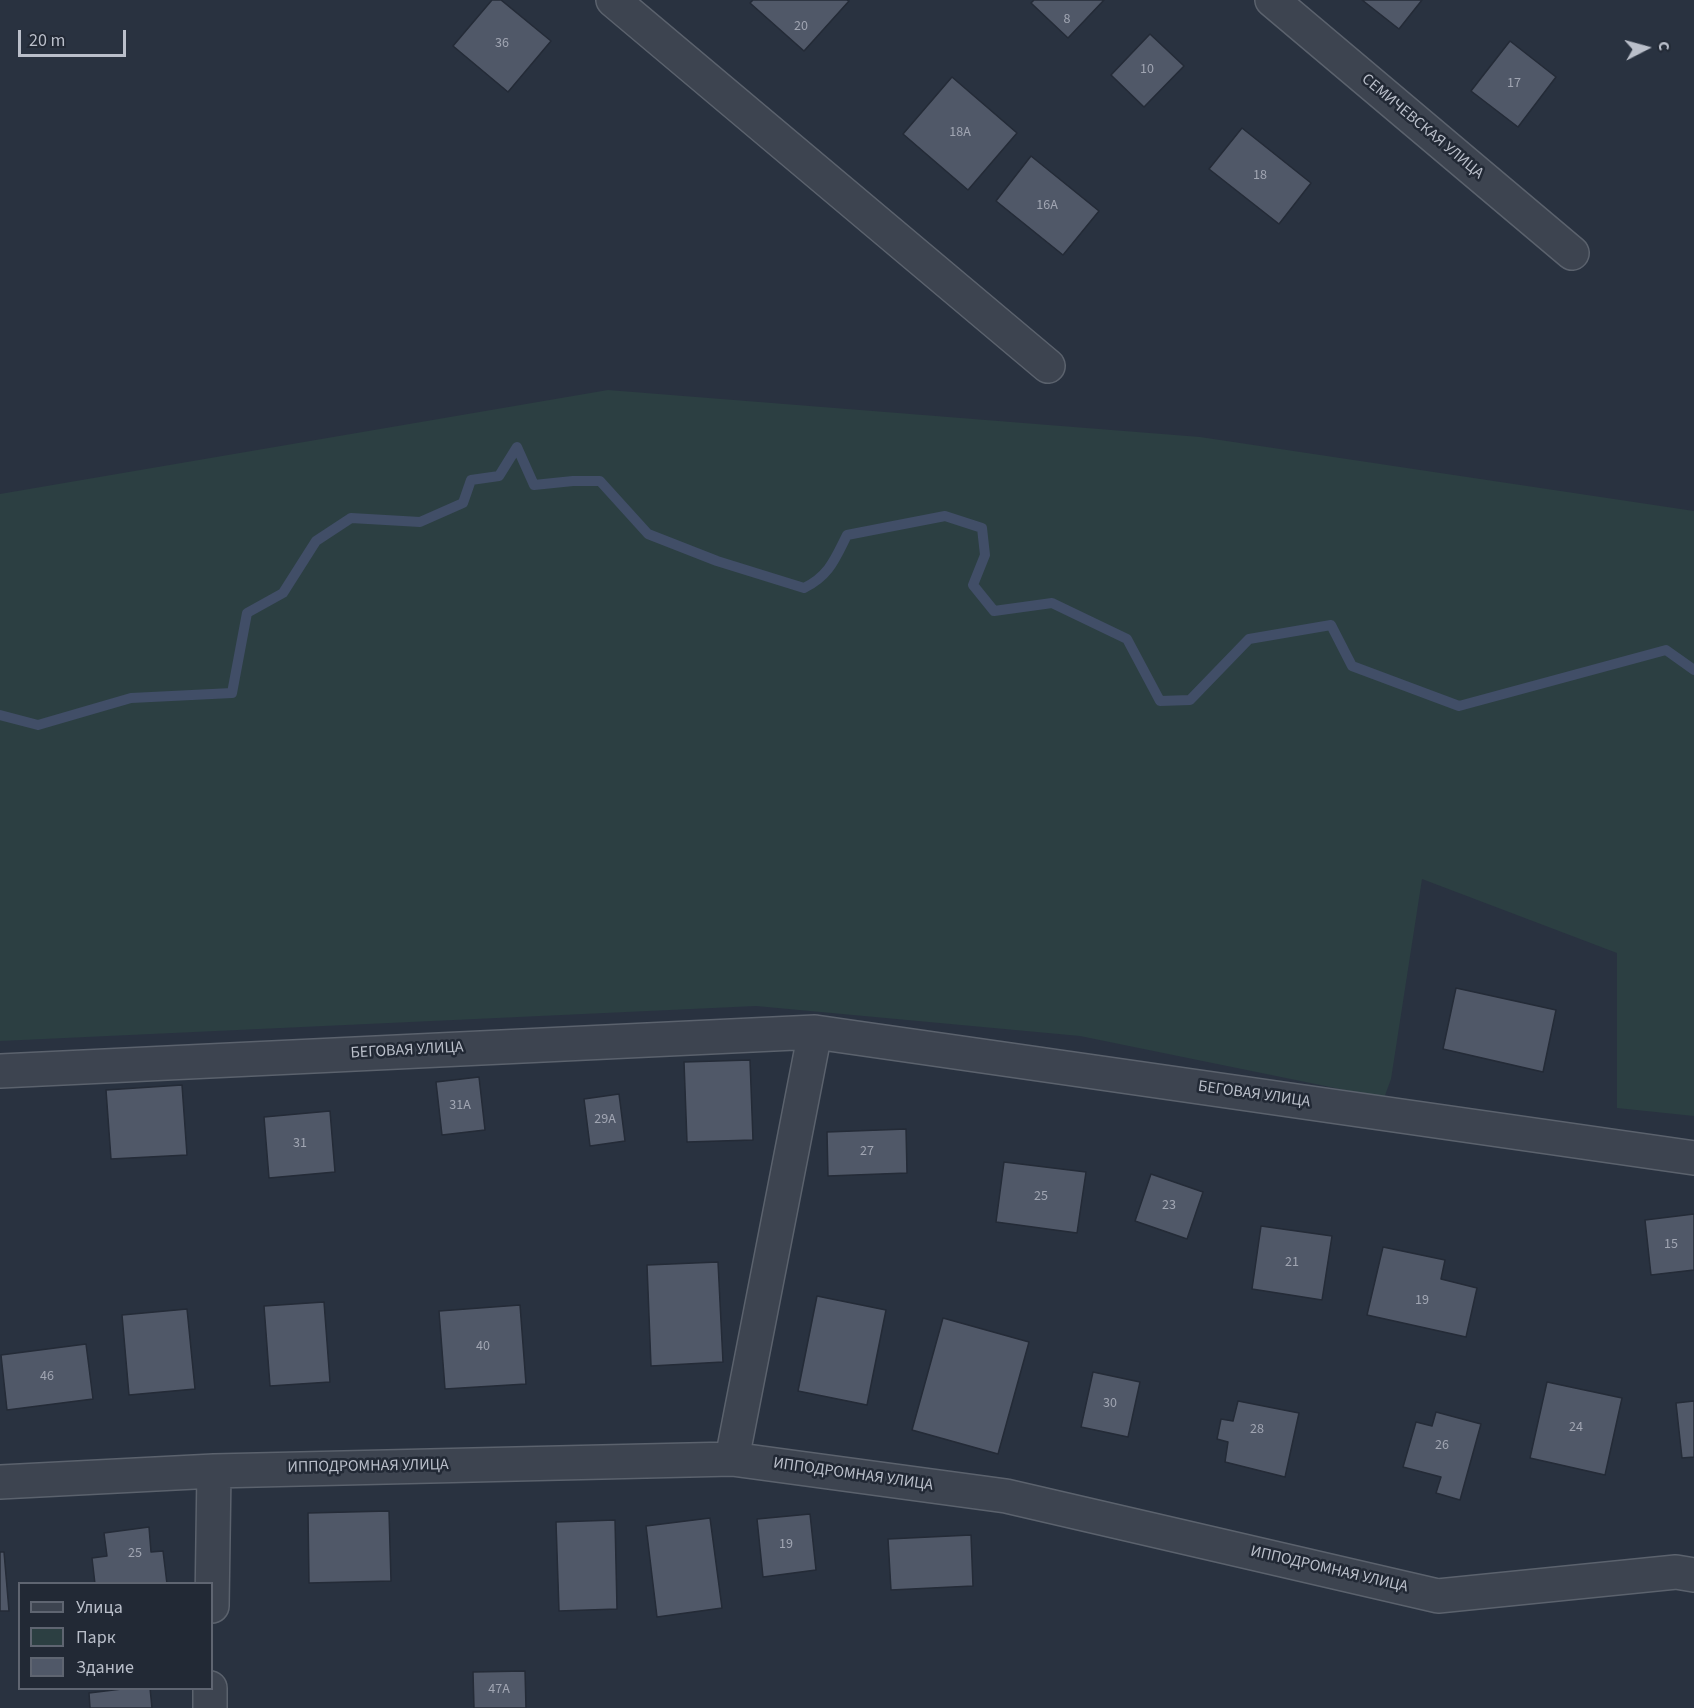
<!DOCTYPE html>
<html>
<head>
<meta charset="utf-8">
<style>
  body { margin:0 }
  #map { position:relative; width:1694px; height:1708px; overflow:hidden; background:#293240; font-family:"Source Sans 3",sans-serif }
  canvas { display:block }
  .legend { position:absolute; left:18px; top:1582px; width:195px; height:108px; box-sizing:border-box; background:#222935; border:2px solid #5f6571; margin:0; padding:8px 10px; list-style:none; font-size:18px; color:#babfca }
  .legend li { display:flex; align-items:center; gap:12px; height:30px }
  .legend b { width:30px; border:2px solid #5f6571 }
  .north { position:absolute; left:1616px; top:18px; width:60px; height:60px; -webkit-text-stroke:4px #222935; paint-order:stroke; rotate:84deg; font-size:16px; font-weight:700; line-height:24px; text-align:center; color:#babfca }
  .north::after { content:''; display:block; margin:auto; width:21px; height:27px; background:#babfca; clip-path:polygon(50% 0,100% 100%,50% 72%,0 100%) }
  .scale { position:absolute; left:18px; top:30px; width:108px; height:27px; box-sizing:border-box; border:3px solid #babfca; border-top:0; padding-left:8px; font-size:18px; line-height:21px; white-space:nowrap; color:#babfca; -webkit-text-stroke:4px #222935; paint-order:stroke }
</style>
</head>
<body>
<div id="map">
<canvas width="1694" height="1708"></canvas>
<ul class="legend">
<li><b style="height:8px;background:#3d4450"></b>Улица</li>
<li><b style="height:16px;background:#2c3f42"></b>Парк</li>
<li><b style="height:16px;background:#505868"></b>Здание</li>
</ul>
<div class="north">С</div>
<div class="scale">20 m</div>
</div>
<script>
const g = document.querySelector('canvas').getContext('2d');
g.lineJoin = 'round';
function fill(path, color) {
  g.fillStyle = color;
  g.fill(path, 'evenodd');
}
function trace(path, color, width, dash) {
  g.strokeStyle = color;
  g.lineWidth = width;
  g.lineCap = dash ? 'butt' : 'round';
  g.setLineDash(dash || []);
  g.stroke(path);
}
function drawText(font, color, halo, rows, align = 'center') {
  g.font = font + ' "Source Sans 3",sans-serif';
  g.lineWidth = 5;
  g.setLineDash([]);
  g.textBaseline = 'middle';
  g.strokeStyle = halo;
  g.fillStyle = color;
  for (const [text, x, y, turn = 0] of rows) {
    g.save();
    g.translate(x, y);
    g.rotate((+turn || 0) * Math.PI / 180);
    g.textAlign = isNaN(turn) ? turn : align;
    if (halo) g.strokeText(text, 0, 0);
    g.fillText(text, 0, 0);
    g.restore();
  }
}
fill(new Path2D(`
  M608,390L1200,437L1694,511V1116L1617,1108V953L1422,879L1391,1079L1384,1098L1080,1036L756,1006L0,1041V494Z`), '#2c3f42');
trace(new Path2D(`
  M0,715L38,725L131,698L232,693L247,613L283,593L316,541L351,518L420,522L463,503L471,480L499,476L517,447L534,485L573,481H600L648,534L717,561L804,588C829,576 835,559 847,535L945,516L982,528L985,555L973,585L994,611L1052,603L1127,639L1160,701L1190,700L1249,639L1331,625L1352,666L1459,706L1666,650L1694,670`), '#414e67', 10);
const building = new Path2D(`
  M492,0H501L551,41L508,92L453,46Z
  M753,0H847L849,1L804,51L750,3Z
  M1034,0H1104L1068,38L1031,3Z
  M1362,0H1422L1399,29Z
  M1150,34L1184,66L1144,107L1111,75Z
  M1510,41L1556,77L1518,127L1471,91Z
  M952,77L1017,133L968,190L903,134Z
  M1242,128L1311,183L1279,224L1209,169Z
  M1031,156L1099,211L1063,255L996,201Z
  M1456,988L1556,1010L1543,1072L1443,1049Z
  M750,1060L753,1140L687,1142L684,1062Z
  M479,1077L485,1130L442,1135L436,1082Z
  M182,1085L187,1155L111,1159L106,1090Z
  M619,1094L625,1141L590,1146L584,1099Z
  M330,1111L335,1172L269,1178L264,1117Z
  M906,1129L907,1173L828,1176L827,1132Z
  M1004,1162L1086,1172L1077,1233L996,1222Z
  M1151,1174L1203,1192L1187,1239L1135,1221Z
  M1694,1214V1270L1651,1275L1645,1220Z
  M1261,1226L1332,1236L1322,1300L1252,1289Z
  M1383,1247L1445,1260L1441,1279L1477,1288L1466,1337L1367,1315Z
  M718,1262L723,1362L651,1366L647,1265Z
  M817,1296L886,1310L867,1405L798,1391Z
  M324,1302L330,1382L270,1386L264,1306Z
  M520,1305L526,1384L445,1389L439,1311Z
  M187,1309L195,1389L129,1395L122,1315Z
  M943,1318L1029,1342L998,1454L912,1430Z
  M86,1344L93,1399L7,1410L1,1355Z
  M1093,1372L1140,1382L1128,1437L1081,1427Z
  M1547,1382L1622,1398L1605,1475L1530,1458Z
  M1238,1401L1299,1413L1285,1477L1225,1462L1228,1442L1217,1439L1221,1419L1233,1421Z
  M1694,1401V1457L1682,1458L1676,1403Z
  M1436,1412L1481,1424L1460,1500L1436,1493L1441,1477L1403,1467L1416,1422L1432,1426Z
  M389,1511L391,1581L309,1583L308,1513Z
  M810,1514L816,1570L763,1577L757,1519Z
  M710,1518L722,1608L657,1617L646,1526Z
  M615,1520L617,1609L559,1611L556,1522Z
  M149,1527L151,1552L163,1551L167,1584H95L92,1558L107,1556L104,1533Z
  M971,1535L973,1586L891,1590L888,1539Z
  M0,1552H4L9,1611H0Z
  M525,1671L526,1708H474L473,1672Z
  M130,1688H150L152,1708H90L89,1693Z`);
fill(building, '#505868');
trace(building, '#242b37', 1.5);
const minor = new Path2D(`
  M613,0L1048,366
  M1272,0L1572,253
  M815,1032L1694,1158
  M0,1071L815,1032L732,1459
  M0,1482L214,1471L732,1459L1006,1496L1438,1596L1676,1572L1694,1575
  M212,1606L214,1471
  M210,1708V1688`);
trace(minor, '#5b626d', 36);
trace(minor, '#3d4450', 33);
drawText('14px', '#a0a5b2', null, [
  ["8",1067,20],
  ["20",801,27],
  ["36",502,44],
  ["10",1147,70],
  ["17",1514,84],
  ["18А",960,133],
  ["18",1260,176],
  ["16А",1047,206],
  ["31А",460,1106],
  ["29А",605,1120],
  ["31",300,1144],
  ["27",867,1152],
  ["25",1041,1197],
  ["23",1169,1206],
  ["15",1671,1245],
  ["21",1292,1263],
  ["19",1422,1301],
  ["40",483,1347],
  ["46",47,1377],
  ["30",1110,1404],
  ["24",1576,1428],
  ["28",1257,1430],
  ["26",1442,1446],
  ["19",786,1545],
  ["25",135,1554],
  ["47А",499,1690]
]);
drawText('16px', '#babfca', '#222935', [
  ["СЕМИЧЕВСКАЯ УЛИЦА",1422,127,40],
  ["БЕГОВАЯ УЛИЦА",407,1051,-3],
  ["БЕГОВАЯ УЛИЦА",1254,1095,8],
  ["ИППОДРОМНАЯ УЛИЦА",368,1467,-1],
  ["ИППОДРОМНАЯ УЛИЦА",853,1475,8],
  ["ИППОДРОМНАЯ УЛИЦА",1329,1570,13]
]);
</script>
</body>
</html>
